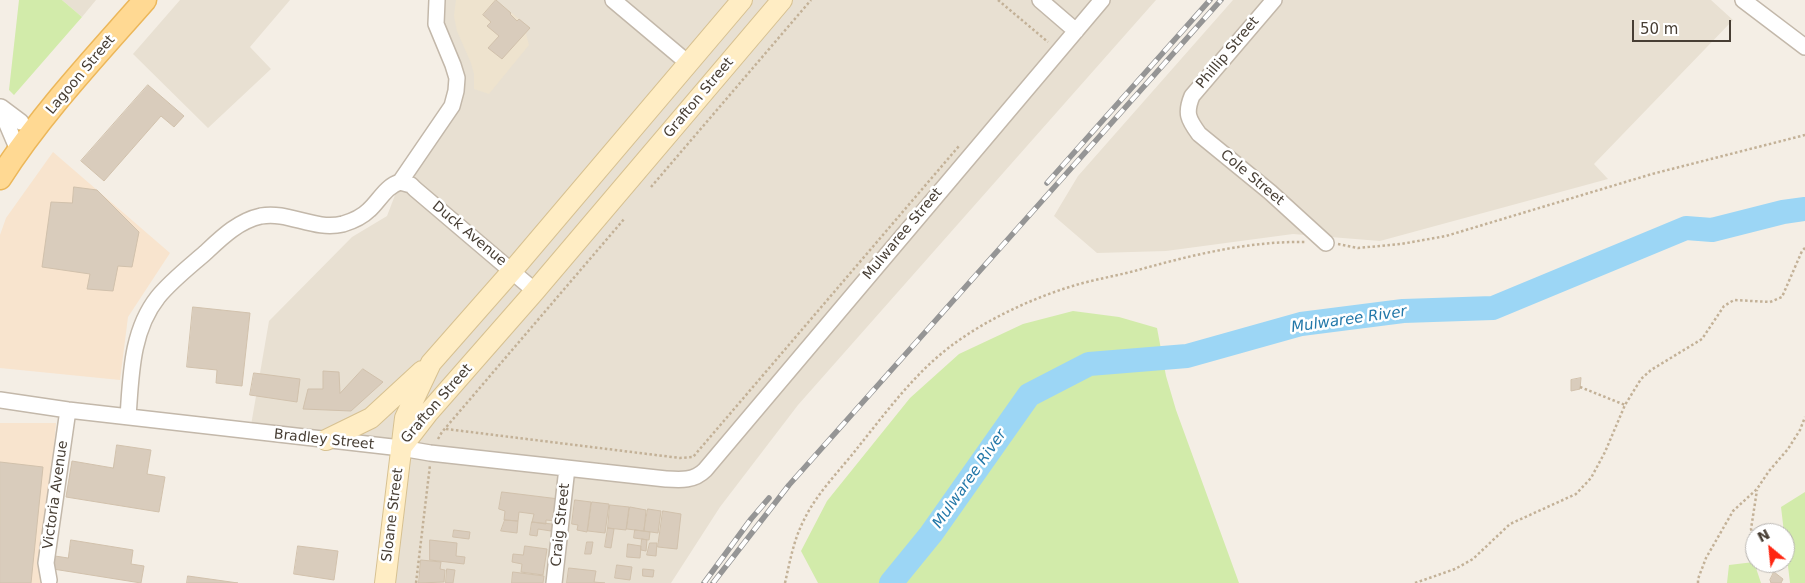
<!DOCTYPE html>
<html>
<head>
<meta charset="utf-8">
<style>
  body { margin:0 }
  #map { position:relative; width:1805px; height:583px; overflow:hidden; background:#f4eee5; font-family:"DejaVu Sans",sans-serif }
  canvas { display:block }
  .north { position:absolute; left:1745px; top:523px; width:50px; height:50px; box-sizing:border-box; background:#fff; border:1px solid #b5b2ae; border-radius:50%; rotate:332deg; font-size:14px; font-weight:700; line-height:20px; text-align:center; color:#473e34 }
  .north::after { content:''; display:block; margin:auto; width:18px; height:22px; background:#ff2611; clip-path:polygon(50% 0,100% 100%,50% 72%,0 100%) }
  .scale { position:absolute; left:1632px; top:20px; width:99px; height:22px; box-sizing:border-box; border:2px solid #473e34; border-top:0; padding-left:6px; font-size:15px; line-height:18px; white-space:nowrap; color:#473e34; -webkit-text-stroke:4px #fff; paint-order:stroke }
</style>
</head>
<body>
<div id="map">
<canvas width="1805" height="583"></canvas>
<div class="north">N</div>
<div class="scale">50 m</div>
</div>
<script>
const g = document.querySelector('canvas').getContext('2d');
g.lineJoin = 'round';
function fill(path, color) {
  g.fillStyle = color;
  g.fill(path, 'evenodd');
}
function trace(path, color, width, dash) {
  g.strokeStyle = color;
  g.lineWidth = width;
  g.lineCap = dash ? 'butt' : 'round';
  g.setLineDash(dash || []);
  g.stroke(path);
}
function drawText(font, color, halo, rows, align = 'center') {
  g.font = font + ' "DejaVu Sans",sans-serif';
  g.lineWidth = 5;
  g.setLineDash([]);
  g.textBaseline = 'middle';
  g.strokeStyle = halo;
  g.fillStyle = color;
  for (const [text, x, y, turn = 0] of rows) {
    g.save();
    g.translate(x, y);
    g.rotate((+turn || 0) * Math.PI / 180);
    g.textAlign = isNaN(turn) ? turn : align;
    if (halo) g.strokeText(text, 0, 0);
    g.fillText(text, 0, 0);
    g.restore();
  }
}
fill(new Path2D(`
  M62,0H96L82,17Z
  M180,0H290L250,47L271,69L208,128L133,54Z
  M437,0H1156L798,405L720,507L671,583H385L401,448L250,431L269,321L352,237L387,216L400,182L456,91Z
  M1233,0H1711L1733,20L1594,164L1608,179L1380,241L1293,234L1166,251L1097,253L1054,216L1078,176Z`), '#e8e0d2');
fill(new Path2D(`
  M53,152L170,253L128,317L120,380L0,368V235L6,218Z
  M0,423H56L44,583H0Z`), '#f8e4ce');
fill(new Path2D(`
  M456,0H496L530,28L526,33L529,45L489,94L474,89V74L471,63L457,31L454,16Z`), '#eee3ce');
fill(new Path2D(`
  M19,0H62L82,17L14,95L9,90Z
  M1073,311L1119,317L1157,328L1166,376L1176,410L1239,583H818L801,551L827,501L910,398L959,354L1023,324Z
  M1805,492V583H1790L1781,507Z
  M1754,562L1761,583H1727L1729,565Z`), '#d2ebaa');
trace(new Path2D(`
  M891,583L931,534L1029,395L1089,364L1187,356L1301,324L1403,311L1493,308L1686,228L1712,230L1783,212L1805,209`), '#9cd6f5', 24);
const building = new Path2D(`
  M496,0L511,13L510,14L517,21L519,19L530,28L502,59L488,48L499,36L487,26L491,22L483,15Z
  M148,85L184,116L174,127L161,116L104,181L81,161Z
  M74,187L97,190L139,232L132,267L118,266L113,291L87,289L90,274L42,267L51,202L72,203Z
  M193,307L250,313L242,386L216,383L217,370L187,367Z
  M363,369L383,382L351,411L303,409L308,389H323V371L339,372L340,393Z
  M254,373L300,379L297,402L250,395Z
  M1581,378L1580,389L1571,391V380Z
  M117,445L151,450L147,474L165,477L159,512L66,497L72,461L113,468Z
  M0,462L43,467L31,583H0Z
  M502,492L559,499L556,521L546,520V524L532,522L534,514L519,512L518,521L504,520L505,511L499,509Z
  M575,500L591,502L587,532L577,530L578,525L572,524Z
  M592,502L609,504L605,533L588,531Z
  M610,505L629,507L626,530L608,528Z
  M630,507L646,510L644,531L627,529Z
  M648,509L661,511L658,533L644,531Z
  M663,511L681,514L677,549L658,547Z
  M505,520L518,521L517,533L501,531Z
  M532,522L552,524L551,531L538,529L537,536L530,535Z
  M608,528L614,529L611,548L605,547Z
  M454,530L470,532L469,539L453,537Z
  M635,530L650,532L649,540L634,538Z
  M642,539L647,540L646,551L641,550Z
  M71,540L133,550L131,564L144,566L141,583L53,569L55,556L68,558Z
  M430,540L457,543L456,556L465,557L464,564L430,560Z
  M587,542H593L591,554H585Z
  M650,543H657L656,556L647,555Z
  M628,544L641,546L640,558L627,557Z
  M298,546L338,551L334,580L294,574Z
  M525,546L547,549L543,575L521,572L522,564L512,562L513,554L523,555Z
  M421,560L441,562L440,569L445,570L444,582L419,583Z
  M617,565L632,567L630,580L615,578Z
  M569,568L596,571L594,582L605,583H567Z
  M447,569L455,570L453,583H446Z
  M643,569L654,570L653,577L643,576Z
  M513,572L544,576L543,583H512Z
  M1774,572L1783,579L1781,583H1771L1770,580Z
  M188,576L238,583H187Z`);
fill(building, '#d9ccbc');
trace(building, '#d1c1ac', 1);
const street = new Path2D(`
  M613,0L688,63
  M1040,0L1076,31
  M1274,0L1192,96C1185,113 1188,119 1199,134L1270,192L1326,243
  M1743,0L1805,47
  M1,107L21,122
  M0,108L18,150
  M400,182L411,185L415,189L535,291
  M0,400L68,410L401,448L430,453L666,479C681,480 694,481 705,470L1102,0
  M128,417C131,376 131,331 158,297C171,281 189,267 205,253C221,238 238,221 261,216C289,211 314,231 343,224C353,221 362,217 369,210C379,201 386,186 400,182L452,106L456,91L457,78L453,65L436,24L437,0
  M49,580L46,563L68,410
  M554,583L567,468`);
const secondary = new Path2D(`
  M326,440L371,418L422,371
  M401,448L428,413L535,291L782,0
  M385,583L405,418L431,363L512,271L742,0`);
const primary = new Path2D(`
  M0,178C41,114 95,57 145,0`);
trace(street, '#c3b8aa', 18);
trace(secondary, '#d7c191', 22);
trace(primary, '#ecb75a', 25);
trace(new Path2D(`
  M998,0L1048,42
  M651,187L811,0
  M1338,244L1358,248L1401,244L1446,236L1652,174L1805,135
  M1580,387L1625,405
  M446,429L680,458L693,457L959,146
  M438,439L442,432L625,218
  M1755,540L1751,529L1757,490
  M1768,563L1774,572
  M416,583L430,465
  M785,583C790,561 794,538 805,518C817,493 842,468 859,446C887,411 915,373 951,346C988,318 1039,295 1083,283C1102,278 1120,275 1138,270C1192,255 1249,241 1305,242
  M1415,583L1455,569L1473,559L1510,524L1576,494L1591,478L1605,452L1625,405L1641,379L1651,370L1702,339L1724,306L1734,300L1770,302L1782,297L1802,251L1805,248
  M1698,583V579L1706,558L1733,511L1757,489L1769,471L1788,449L1800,430L1805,417`), '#c3b197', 2.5, [2.5, 2.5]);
trace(street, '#fff', 15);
trace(secondary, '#ffedc4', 20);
trace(primary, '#ffd993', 22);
const rail = new Path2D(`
  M1047,183L1210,0
  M704,583L751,519L769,498
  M713,583L789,485L1221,0`);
trace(rail, '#959595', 5.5);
trace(rail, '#fff', 4, [11]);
drawText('14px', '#473e34', '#fff', [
  ["Phillip Street",1228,53,-50],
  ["Lagoon Street",81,75,-50],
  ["Grafton Street",699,98,-50],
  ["Cole Street",1252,178,40],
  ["Duck Avenue",469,234,40],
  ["Mulwaree Street",903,234,-50],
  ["Grafton Street",437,404,-49],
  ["Bradley Street",324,440,6],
  ["Victoria Avenue",56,495,-82],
  ["Sloane Street",393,515,-83],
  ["Craig Street",561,525,-84]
]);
drawText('italic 15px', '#2378a9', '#fff', [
  ["Mulwaree River",1349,320,-8],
  ["Mulwaree River",970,479,-55]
]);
</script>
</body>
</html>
